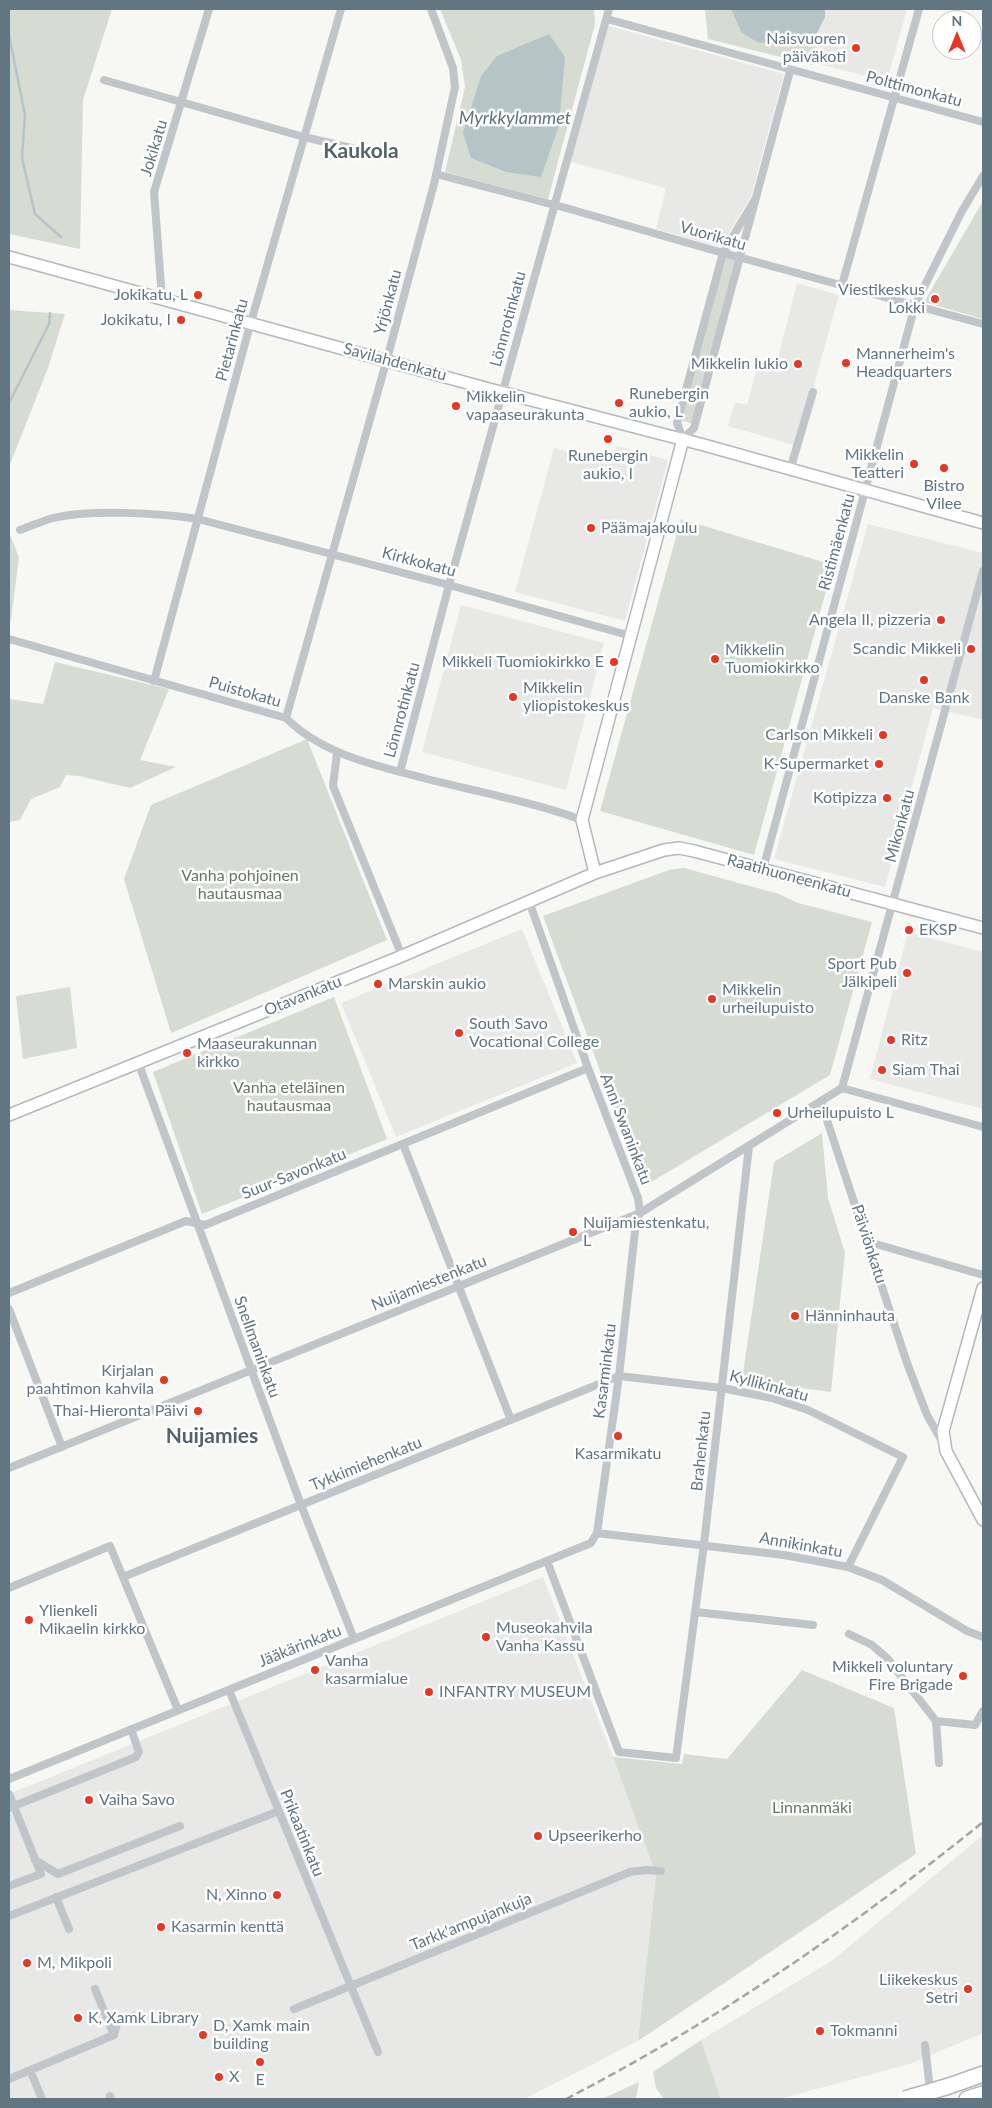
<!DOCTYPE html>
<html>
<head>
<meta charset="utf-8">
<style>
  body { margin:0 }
  #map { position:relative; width:992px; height:2108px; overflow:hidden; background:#f7f7f4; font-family:Lato,sans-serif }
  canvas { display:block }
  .frame { position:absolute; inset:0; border:10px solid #617680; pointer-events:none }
  .north { position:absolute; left:932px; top:10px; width:50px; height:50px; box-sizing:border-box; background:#fff; border:1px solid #c0c8cc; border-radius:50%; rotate:0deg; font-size:14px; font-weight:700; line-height:20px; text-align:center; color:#617680 }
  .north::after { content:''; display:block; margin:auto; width:18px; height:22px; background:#e93622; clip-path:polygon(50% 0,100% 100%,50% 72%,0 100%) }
</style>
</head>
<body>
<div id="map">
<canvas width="992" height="2108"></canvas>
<div class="frame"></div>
<div class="north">N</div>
</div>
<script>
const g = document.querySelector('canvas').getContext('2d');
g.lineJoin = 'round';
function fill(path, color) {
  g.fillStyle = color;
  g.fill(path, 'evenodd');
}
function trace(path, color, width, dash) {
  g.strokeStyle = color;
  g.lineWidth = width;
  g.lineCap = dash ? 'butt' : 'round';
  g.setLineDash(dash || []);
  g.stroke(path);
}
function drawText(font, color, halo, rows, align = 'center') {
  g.font = font + ' Lato,sans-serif';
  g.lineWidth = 5;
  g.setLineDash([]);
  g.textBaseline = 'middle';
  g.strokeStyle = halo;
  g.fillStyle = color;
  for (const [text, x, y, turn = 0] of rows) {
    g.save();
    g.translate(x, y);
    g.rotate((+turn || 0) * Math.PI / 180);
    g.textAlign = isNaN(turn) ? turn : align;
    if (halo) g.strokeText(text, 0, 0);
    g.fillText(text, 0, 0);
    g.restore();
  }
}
fill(new Path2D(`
  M825,9H907L887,81L814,63L817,33L825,17Z
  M605,25L784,74L751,196L721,247L656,229L666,188L568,161Z
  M797,283L839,295L797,446L728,426L735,402L747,405L759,361L776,366Z
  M617,446L668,460L625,621L515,592L554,448L612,464Z
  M868,524L983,553V720L933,708L885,887L774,859Z
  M461,605L604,643L566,790L422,752Z
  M522,929L577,1063L396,1137L341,1003Z
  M908,932L983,952V1109L870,1079Z
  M543,1577L613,1757L656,1875L638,2041L524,2099H9V1794Z
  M983,1835V2033L910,2064L779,2099H721L701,2040L833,1960Z`), '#e8e8e7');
fill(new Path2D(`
  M9,9H112L83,100L80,249L9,234Z
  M440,9H594L595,24L548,199L445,172L465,87L461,60Z
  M705,9H731L741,32L785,46L817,33L813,65L708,39Z
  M983,201V319L924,302Z
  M725,255L737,258L693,424L680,420Z
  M9,310L65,314L48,368L9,467Z
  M681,519L833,565L754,855L600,811Z
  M9,532L19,557L11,620H9Z
  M55,662L169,689L140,760L176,767L130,788L79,776L66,775L60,787L31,799L20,820L9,822V699L43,704Z
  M307,739L387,940L171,1033L124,879L151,805Z
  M684,868L779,894L798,903L872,922L830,1075L643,1187L543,916L669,870Z
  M70,987L77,1048L23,1059L16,996Z
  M334,997L387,1139L202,1214L153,1072Z
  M822,1133L828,1198L845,1253L831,1392L742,1380L774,1162Z
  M802,1670L894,1708L916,1854L638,2041L656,1875L613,1757L682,1764L684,1754L727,1759Z
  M701,2040L721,2099H664L656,2088L653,2072Z
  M639,2082L636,2099H602Z`), '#d7dcd3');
fill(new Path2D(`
  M731,9H825V17L817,33L785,46L757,42L741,32Z
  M549,34L565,57L559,125L541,177L506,172L471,158L463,133L481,76L497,56Z`), '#b5c5c7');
trace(new Path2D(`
  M9,35L25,115L22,158L35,214L61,237
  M9,403L49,324L50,313`), '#b5c5c7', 2.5);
const secondary = new Path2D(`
  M9,257L489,389L704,445L983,523
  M595,873L582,820L683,439
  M9,1115L402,956L595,873L664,850L679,848L694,851L983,928
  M983,1288L943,1431L946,1451L983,1520`);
const highway = new Path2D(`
  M949,2086L983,2074
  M967,2099L983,2094`);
trace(secondary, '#b2b9bd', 14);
trace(highway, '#b0b6b9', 18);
trace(new Path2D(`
  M607,19L983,122
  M104,80L304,137L364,151
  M436,174L566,208L709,249L983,324
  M756,198L723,253L677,423L683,439L694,428L790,71
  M842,285L919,9
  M162,299L154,192L209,9
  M790,470L813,392
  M20,530C31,526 42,521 53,518C91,509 159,513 198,519L449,585L631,636
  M9,639L286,718C323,755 378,766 427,779C479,792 532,802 582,820
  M154,681L247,336L341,9
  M286,718L387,359L434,184L455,87L453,68L431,9
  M337,753L333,786L402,956
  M400,772L449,585L609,9
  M763,869L915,305L962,211L983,176
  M529,901L588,1068L638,1198L640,1213
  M138,1062L301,1505L354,1639
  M842,1088L983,571
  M842,1088L983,1127
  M821,1102L907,1363L927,1415L943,1443
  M403,1144L511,1420
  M869,1242L983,1275
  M9,1293L186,1221L205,1225L588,1068
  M9,1309L62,1447
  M9,1468L640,1213L842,1088
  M597,1533L784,1555L848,1567L882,1580L967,1631L983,1637
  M547,1561L619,1752L676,1758L704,1544L749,1146
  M123,1577L619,1376L722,1388L772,1398L808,1410L903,1457L848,1567
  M9,1588L110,1546L178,1710
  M696,1612L813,1625
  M849,1634L872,1645L887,1658L936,1721L975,1725L983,1711
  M229,1690L378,2052
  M936,1721L939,1763
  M9,1779L591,1543L597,1533L619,1376L636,1222L640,1213
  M9,1794L41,1874L9,1886
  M9,1808L136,1757L139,1752L131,1729
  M35,1860L58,1874L180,1826
  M56,1897L69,1929
  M9,1916L279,1811
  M95,1989L114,2035
  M294,2009L630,1872L647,1870L661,1871
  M925,2045L931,2099
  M30,2070L42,2099
  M9,2079L114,2035L117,2023L134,2016
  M110,2096L111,2099`), '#bfc5c8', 8);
trace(secondary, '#fff', 11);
trace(highway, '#fff', 15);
trace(new Path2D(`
  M566,2099C715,2022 853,1927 983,1822`), '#9ea8ac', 2.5, [8, 4]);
const highwayBridge = new Path2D(`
  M905,2099L949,2086`);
trace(highwayBridge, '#b0b6b9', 18, []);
trace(highwayBridge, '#fff', 15);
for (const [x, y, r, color] of [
  [856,48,5,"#e93622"],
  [198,295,5,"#e93622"],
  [935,299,5,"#e93622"],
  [181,320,5,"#e93622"],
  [846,363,5,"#e93622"],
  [798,364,5,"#e93622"],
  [619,403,5,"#e93622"],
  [456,406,5,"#e93622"],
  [608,439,5,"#e93622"],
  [914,464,5,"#e93622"],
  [944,468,5,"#e93622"],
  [591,528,5,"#e93622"],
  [941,620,5,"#e93622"],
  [971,649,5,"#e93622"],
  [715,659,5,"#e93622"],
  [614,662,5,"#e93622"],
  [924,680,5,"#e93622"],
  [513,697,5,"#e93622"],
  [883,735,5,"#e93622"],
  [879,764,5,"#e93622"],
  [887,798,5,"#e93622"],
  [909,930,5,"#e93622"],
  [907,973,5,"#e93622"],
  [378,984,5,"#e93622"],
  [712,999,5,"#e93622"],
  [459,1033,5,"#e93622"],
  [891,1040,5,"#e93622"],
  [187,1053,5,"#e93622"],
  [882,1070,5,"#e93622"],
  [777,1113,5,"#e93622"],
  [573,1232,5,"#e93622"],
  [795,1316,5,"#e93622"],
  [164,1380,5,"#e93622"],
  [198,1411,5,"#e93622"],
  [618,1436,5,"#e93622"],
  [29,1620,5,"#e93622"],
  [486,1637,5,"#e93622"],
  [315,1670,5,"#e93622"],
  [963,1676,5,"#e93622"],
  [429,1692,5,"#e93622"],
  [89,1800,5,"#e93622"],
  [538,1836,5,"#e93622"],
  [277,1895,5,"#e93622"],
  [161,1927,5,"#e93622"],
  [27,1963,5,"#e93622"],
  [968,1989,5,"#e93622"],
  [78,2018,5,"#e93622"],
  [820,2031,5,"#e93622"],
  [203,2035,5,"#e93622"],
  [260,2062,5,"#e93622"],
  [219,2077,5,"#e93622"]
]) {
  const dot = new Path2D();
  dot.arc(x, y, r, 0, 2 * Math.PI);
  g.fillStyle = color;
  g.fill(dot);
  trace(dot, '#fff', 2);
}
drawText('16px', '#617680', '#fff', [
  ["Naisvuoren",846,39,"right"],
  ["päiväkoti",846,57,"right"],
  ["Viestikeskus",925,290,"right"],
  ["Lokki",925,308,"right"],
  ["Jokikatu, L",188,295,"right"],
  ["Jokikatu, I",171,320,"right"],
  ["Mannerheim's",856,354],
  ["Headquarters",856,372],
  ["Mikkelin lukio",788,364,"right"],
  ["Runebergin",629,394],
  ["aukio, L",629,412],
  ["Mikkelin",466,397],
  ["vapaaseurakunta",466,415],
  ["Mikkelin",904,455,"right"],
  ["Teatteri",904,473,"right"],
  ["Runebergin",608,456,"center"],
  ["aukio, I",608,474,"center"],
  ["Bistro",944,486,"center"],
  ["Vilee",944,504,"center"],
  ["Päämajakoulu",601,528],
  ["Angela II, pizzeria",931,620,"right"],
  ["Scandic Mikkeli",961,649,"right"],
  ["Mikkelin",725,650],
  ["Tuomiokirkko",725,668],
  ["Mikkeli Tuomiokirkko E",604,662,"right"],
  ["Mikkelin",523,688],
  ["yliopistokeskus",523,706],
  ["Danske Bank",924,698,"center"],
  ["Carlson Mikkeli",873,735,"right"],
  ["K-Supermarket",869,764,"right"],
  ["Kotipizza",877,798,"right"],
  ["EKSP",919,930],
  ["Sport Pub",897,964,"right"],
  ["Jälkipeli",897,982,"right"],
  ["Marskin aukio",388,984],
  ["Mikkelin",722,990],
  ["urheilupuisto",722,1008],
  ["South Savo",469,1024],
  ["Vocational College",469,1042],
  ["Ritz",901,1040],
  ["Maaseurakunnan",197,1044],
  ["kirkko",197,1062],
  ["Siam Thai",892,1070],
  ["Urheilupuisto L",787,1113],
  ["Nuijamiestenkatu,",583,1223],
  ["L",583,1241],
  ["Hänninhauta",805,1316],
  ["Kirjalan",154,1371,"right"],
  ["paahtimon kahvila",154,1389,"right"],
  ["Thai-Hieronta Päivi",188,1411,"right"],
  ["Kasarmikatu",618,1454,"center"],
  ["Ylienkeli",39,1611],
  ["Mikaelin kirkko",39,1629],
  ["Museokahvila",496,1628],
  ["Vanha Kassu",496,1646],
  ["Vanha",325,1661],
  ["kasarmialue",325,1679],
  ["Mikkeli voluntary",953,1667,"right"],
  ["Fire Brigade",953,1685,"right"],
  ["INFANTRY MUSEUM",439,1692],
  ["Vaiha Savo",99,1800],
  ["Upseerikerho",548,1836],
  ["N, Xinno",267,1895,"right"],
  ["Kasarmin kenttä",171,1927],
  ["M, Mikpoli",37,1963],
  ["Liikekeskus",958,1980,"right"],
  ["Setri",958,1998,"right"],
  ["K, Xamk Library",88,2018],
  ["D, Xamk main",213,2026],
  ["building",213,2044],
  ["Tokmanni",830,2031],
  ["X",229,2077],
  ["E",260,2080,"center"]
], 'left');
drawText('16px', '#617680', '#fff', [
  ["Polttimonkatu",914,89,15],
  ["Jokikatu",154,148,-73],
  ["Vuorikatu",713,236,16],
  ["Yrjönkatu",388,302,-75],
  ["Lönnrotinkatu",508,319,-75],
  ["Pietarinkatu",232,340,-75],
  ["Savilahdenkatu",395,362,15],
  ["Ristimäenkatu",837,542,-75],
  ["Kirkkokatu",419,562,15],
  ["Puistokatu",245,692,16],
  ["Lönnrotinkatu",402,710,-75],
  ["Mikonkatu",900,826,-75],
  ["Raatihuoneenkatu",789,876,15],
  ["Otavankatu",303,996,-22],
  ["Anni Swaninkatu",626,1129,69],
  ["Suur-Savonkatu",294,1174,-22],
  ["Päiviönkatu",869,1244,72],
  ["Nuijamiestenkatu",429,1283,-22],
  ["Snellmaninkatu",257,1347,70],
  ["Kasarminkatu",605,1371,-83],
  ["Kyllikinkatu",769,1386,15],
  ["Brahenkatu",701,1451,-84],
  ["Tykkimiehenkatu",366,1464,-22],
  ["Annikinkatu",801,1545,10],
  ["Jääkärinkatu",300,1646,-22],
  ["Prikaatinkatu",302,1833,68],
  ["Tarkk'ampujankuja",471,1922,-22]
]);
drawText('16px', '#677860', '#fff', [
  ["Vanha pohjoinen",240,876],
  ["hautausmaa",240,894],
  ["Vanha eteläinen",289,1088],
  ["hautausmaa",289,1106],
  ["Linnanmäki",812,1808]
]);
drawText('italic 18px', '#5c767b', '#fff', [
  ["Myrkkylammet",515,118]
]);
drawText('bold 21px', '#53636b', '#fff', [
  ["Kaukola",361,151],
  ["Nuijamies",212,1436]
]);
</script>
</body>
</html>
